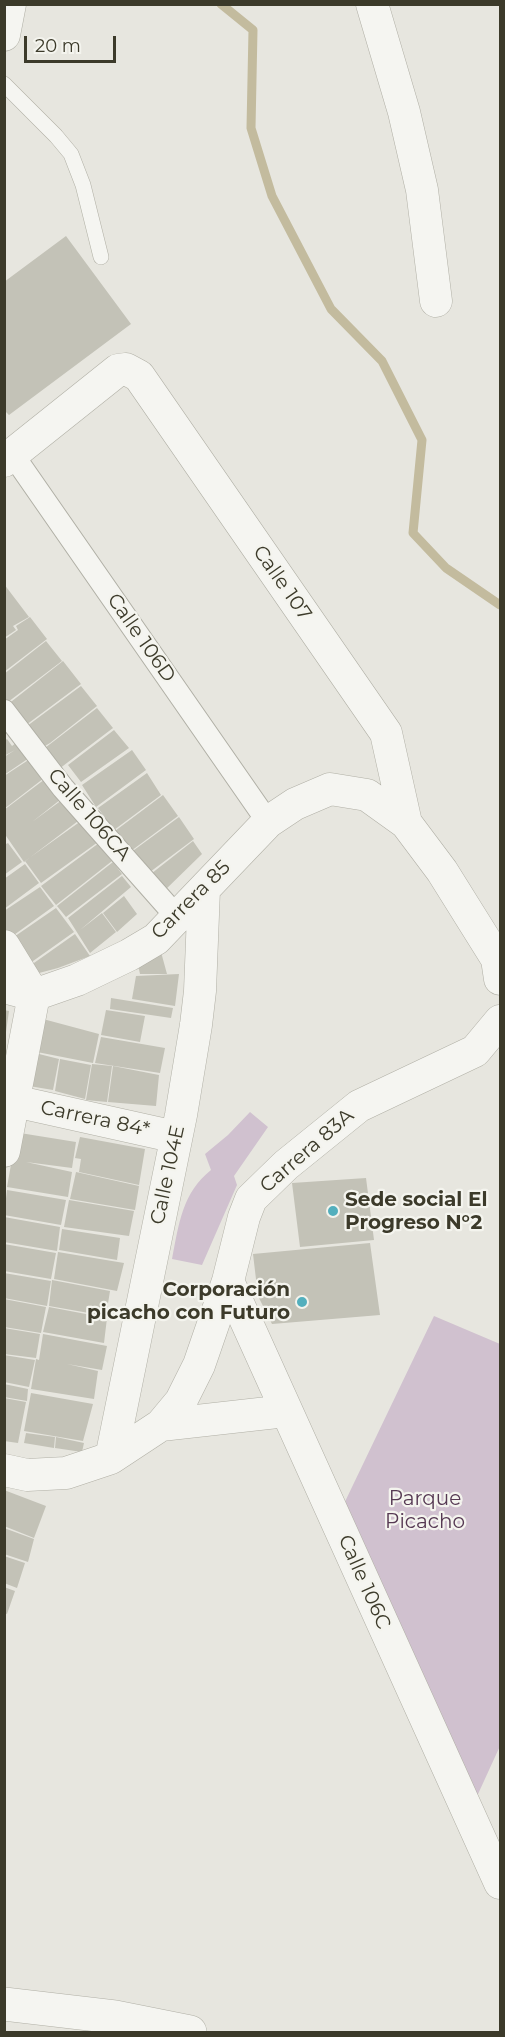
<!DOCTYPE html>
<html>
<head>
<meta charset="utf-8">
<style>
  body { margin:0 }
  #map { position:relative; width:505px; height:2037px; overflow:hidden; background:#e7e6df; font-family:Montserrat,sans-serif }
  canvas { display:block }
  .frame { position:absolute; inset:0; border:6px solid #3c3a2a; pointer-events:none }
  .scale { position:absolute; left:24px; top:36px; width:92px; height:27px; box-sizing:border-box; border:3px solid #3c3a2a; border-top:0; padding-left:8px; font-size:18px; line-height:21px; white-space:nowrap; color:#3c3a2a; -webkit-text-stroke:4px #f4f4ee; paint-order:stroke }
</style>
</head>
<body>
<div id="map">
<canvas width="505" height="2037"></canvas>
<div class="frame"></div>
<div class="scale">20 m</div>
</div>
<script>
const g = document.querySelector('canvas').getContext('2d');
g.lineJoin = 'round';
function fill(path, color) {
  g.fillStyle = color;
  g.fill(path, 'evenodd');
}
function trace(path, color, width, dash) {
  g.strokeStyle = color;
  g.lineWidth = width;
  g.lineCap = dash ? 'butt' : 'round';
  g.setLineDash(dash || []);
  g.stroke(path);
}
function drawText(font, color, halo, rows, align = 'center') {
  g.font = font + ' Montserrat,sans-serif';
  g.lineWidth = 4.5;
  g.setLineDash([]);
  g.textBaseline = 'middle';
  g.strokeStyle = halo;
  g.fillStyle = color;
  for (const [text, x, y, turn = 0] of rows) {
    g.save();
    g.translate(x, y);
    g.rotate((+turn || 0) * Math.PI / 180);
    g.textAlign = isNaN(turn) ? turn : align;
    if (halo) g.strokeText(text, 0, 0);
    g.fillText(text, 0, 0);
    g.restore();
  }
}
fill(new Path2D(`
  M250,1112L268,1127L234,1176L237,1185L202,1265L172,1259C179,1224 182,1193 211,1170L205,1154L228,1135Z
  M434,1316L500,1344V1746L473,1805L341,1510Z`), '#d0c1cf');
trace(new Path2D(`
  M221,4L253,30L251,128L272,196L331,309L382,361L422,440L413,533L446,568L500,605`), '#c3bb9e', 9);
fill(new Path2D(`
  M66,236L131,324L9,415L4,410V282Z
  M4,584L29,617L13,626L16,630L4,638Z
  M30,617L47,639L4,672V640L18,630L16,626Z
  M46,641L62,661L4,705V674Z
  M63,661L81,684L22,728L7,705Z
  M81,686L97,706L50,743L38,750L23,729Z
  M97,708L113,728L55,772L41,751Z
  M114,730L129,748L81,782L68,765Z
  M7,739L12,746L21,739L32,756L4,775V757L15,750L4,756V741Z
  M132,750L146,770L96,807L82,785Z
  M33,757L48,775L4,809V776Z
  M147,773L161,795L114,830L98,808Z
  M49,776L65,796L32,822L66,797L82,818L24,862L4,833V810Z
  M163,795L178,816L131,851L115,831Z
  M179,817L194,839L146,875L130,853Z
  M81,821L98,842L41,883L25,861Z
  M193,841L202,854L161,894L147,877Z
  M8,843L22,862L4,875V845Z
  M99,843L112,861L56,905L41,886Z
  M113,862L122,874L66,917L57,906Z
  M25,864L39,883L4,909V879Z
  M122,876L131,887L80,930L102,913L116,932L90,953L68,918Z
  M40,887L54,906L7,940L4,936V911Z
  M124,896L137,914L117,932L103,913Z
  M56,908L74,932L26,966L8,941Z
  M75,934L90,956L58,968L39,973L24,970Z
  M161,952L167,974H140L137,960Z
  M179,974L175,1006L132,999L136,976Z
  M111,998L173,1008L171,1018L110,1009Z
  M4,1010L9,1011L6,1032H4Z
  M106,1010L145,1016L140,1042L101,1035Z
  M43,1019L99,1034L93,1063L37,1052Z
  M101,1037L165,1048L160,1073L95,1063Z
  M35,1053L59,1059L53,1090L29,1086Z
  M60,1059L91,1065L85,1099L55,1091Z
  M92,1064L112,1066L107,1102L86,1100Z
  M113,1066L159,1075L156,1106L108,1102Z
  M20,1133L76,1142L72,1168L26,1162L72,1172L68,1197L7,1187L12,1159Z
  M80,1137L145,1149L139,1185L79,1172L81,1159L75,1158Z
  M76,1172L139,1186L135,1210L70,1199Z
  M366,1178L374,1240L300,1247L292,1183Z
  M7,1190L66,1200L61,1225L4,1215Z
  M69,1200L134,1211L129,1236L64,1227Z
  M4,1217L60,1227L57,1251L4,1242Z
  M62,1229L120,1238L117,1260L59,1250Z
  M370,1243L380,1315L272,1324L258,1296L253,1254Z
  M4,1244L56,1253L51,1279L4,1271Z
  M58,1252L124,1263L117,1291L54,1279Z
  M4,1273L51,1281L47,1306L4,1298Z
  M52,1280L110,1291L106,1316L49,1306Z
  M4,1299L46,1307L41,1333L4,1327Z
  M49,1307L107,1318L104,1343L43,1332Z
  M4,1328L40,1334L36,1358L4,1354Z
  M43,1334L107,1346L102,1370L67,1364L98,1371L94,1399L31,1389L36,1359L39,1360Z
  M4,1355L35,1360L29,1387L4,1382Z
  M4,1384L28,1389L27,1401L4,1397Z
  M31,1393L93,1404L83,1441L24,1431Z
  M4,1398L26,1402L18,1443L4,1441Z
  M26,1433L55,1437L54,1448L24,1443Z
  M56,1437L84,1443L82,1452L55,1448Z
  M4,1490L46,1506L34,1538L4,1526Z
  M4,1528L34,1539L28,1562L4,1554Z
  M4,1556L25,1563L17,1588L4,1583Z
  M4,1587L15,1591L7,1614L4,1613Z`), '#c3c2b7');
const service = new Path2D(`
  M4,84L56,136L71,154L83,185L101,257`);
const pedestrian = new Path2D(`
  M13,455L268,822
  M4,711L63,788L177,917`);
const minor = new Path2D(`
  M372,4L404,112L422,190L436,301
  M4,35L10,4
  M4,461L118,370L126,369L139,376L386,733L406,823
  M4,946L34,995L4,1151
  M4,987L34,995L77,980L129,955L156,939L268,822L295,804L330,789L367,795L406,823L442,871L497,959L500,979
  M14,1101L176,1137
  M228,1281L500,1883
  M161,1425L286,1411
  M111,1458L181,1115L196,1025L200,991L204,889
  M4,1470L27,1475L66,1473L111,1458L161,1425L181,1401L199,1365L228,1281L244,1217L251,1199L286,1165L359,1106L475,1051L500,1021`);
const tertiary = new Path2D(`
  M4,2004L115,2017L190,2032`);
trace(service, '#b0afa5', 16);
trace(pedestrian, '#b0afa5', 24);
trace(minor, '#b0afa5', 33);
trace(tertiary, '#b0afa5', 34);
trace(service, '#f5f5f1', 15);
trace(pedestrian, '#f5f5f1', 22);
trace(minor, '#f5f5f1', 32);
trace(tertiary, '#f5f5f1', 33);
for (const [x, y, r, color] of [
  [333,1211,6,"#53afbd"],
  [302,1302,6,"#53afbd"]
]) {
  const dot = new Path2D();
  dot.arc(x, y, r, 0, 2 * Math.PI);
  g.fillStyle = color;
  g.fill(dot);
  trace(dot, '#f4f4ee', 2);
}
drawText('20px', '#3c3a2a', '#f4f4ee', [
  ["Calle 107",282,583,55],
  ["Calle 106D",141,638,55],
  ["Calle 106CA",89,815,49],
  ["Carrera 85",191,900,-45],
  ["Carrera 84*",95,1119,12],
  ["Carrera 83A",307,1151,-41],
  ["Calle 104E",168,1175,-78],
  ["Calle 106C",364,1582,66]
]);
drawText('bold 20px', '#3c3a2a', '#f4f4ee', [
  ["Sede social El",345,1200],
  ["Progreso N°2",345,1223],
  ["Corporación",290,1290,"right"],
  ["picacho con Futuro",290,1313,"right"]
], 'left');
drawText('20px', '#563953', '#f4f4ee', [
  ["Parque",425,1499],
  ["Picacho",425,1522]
]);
</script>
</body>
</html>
